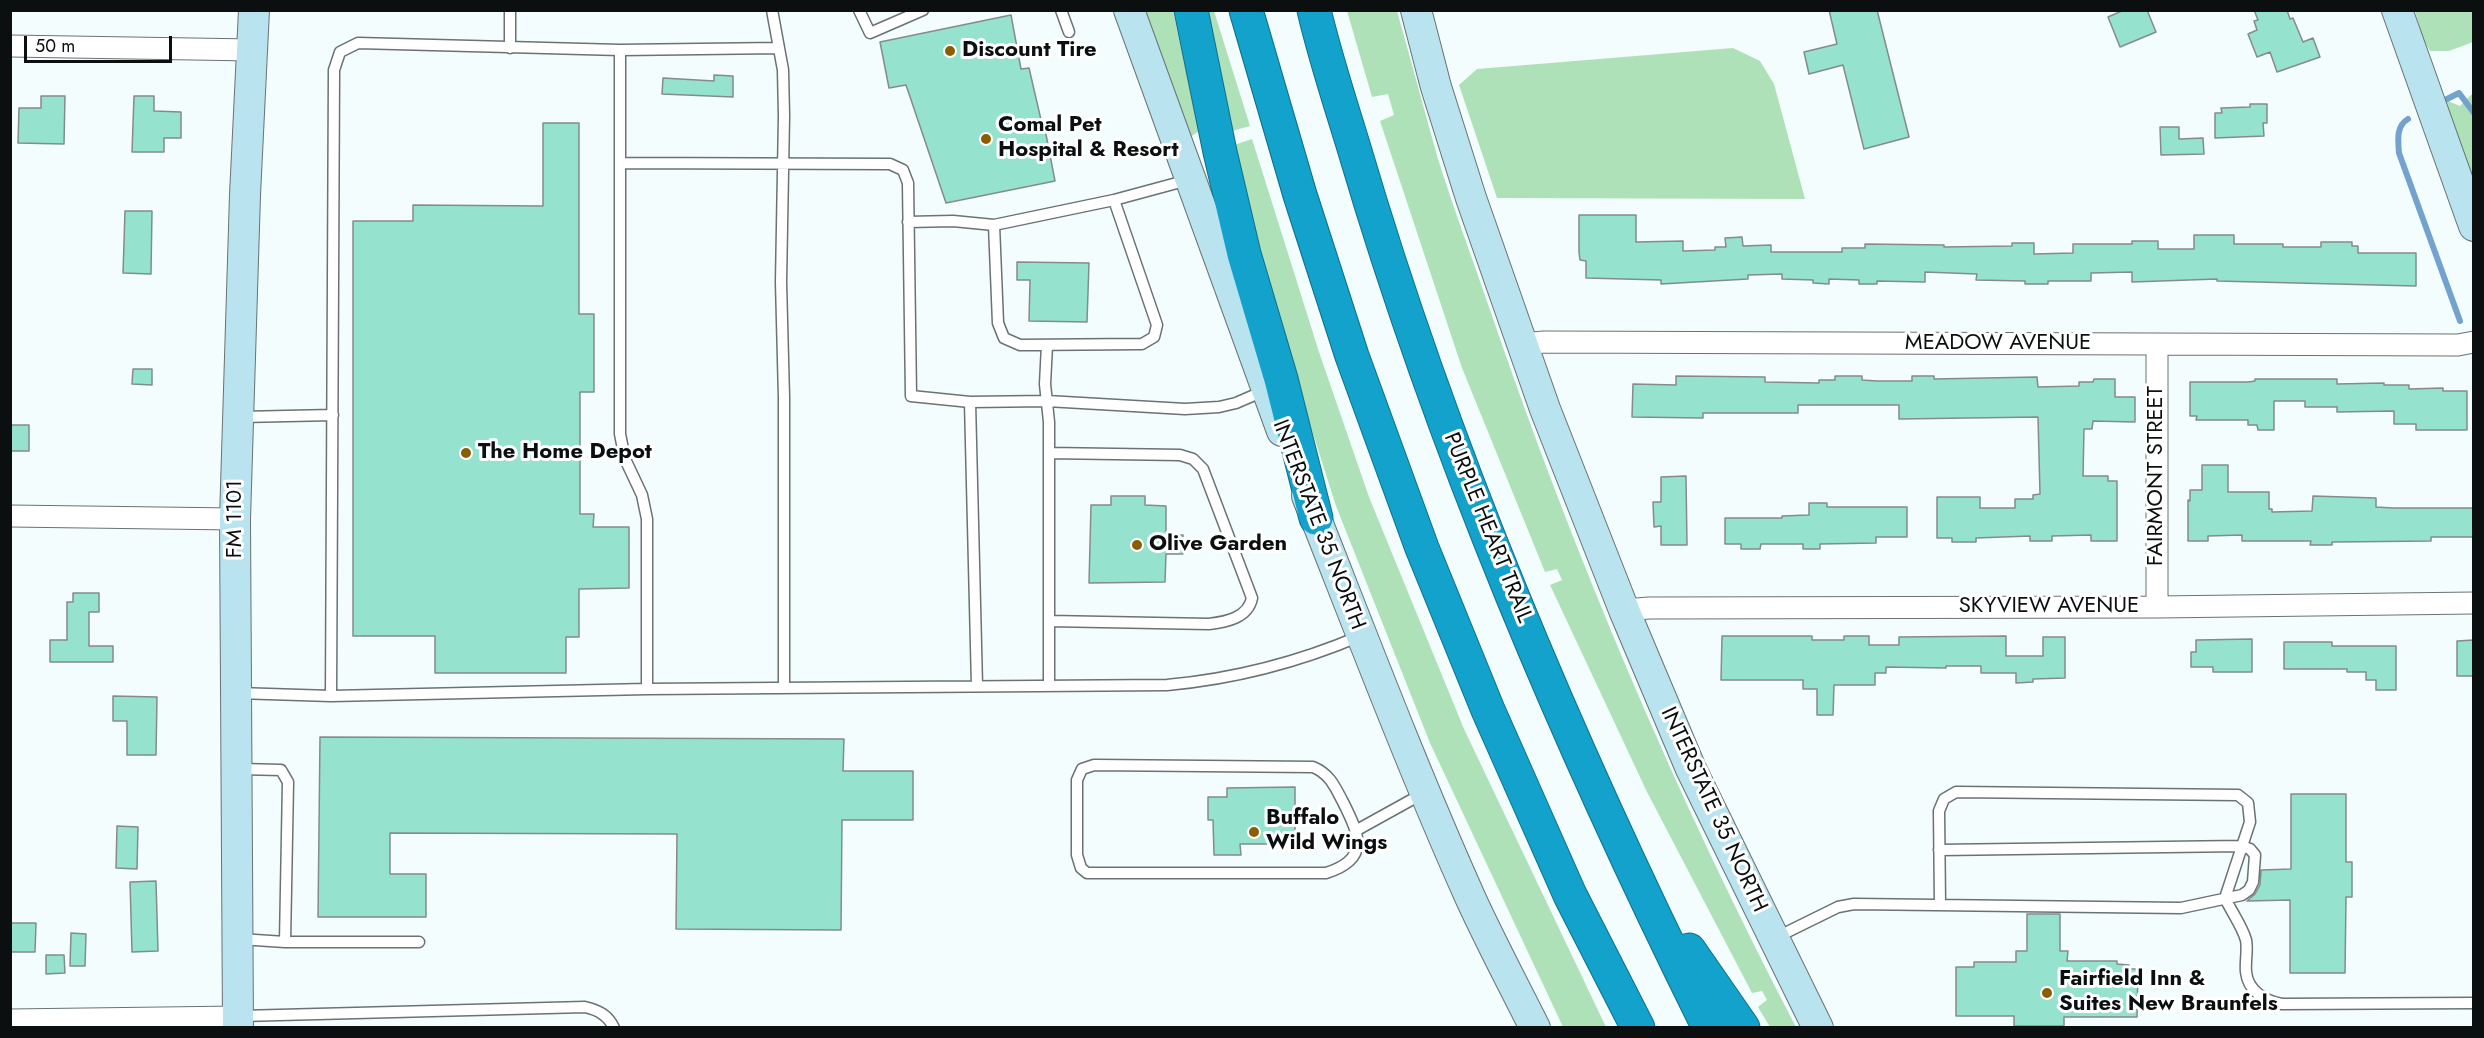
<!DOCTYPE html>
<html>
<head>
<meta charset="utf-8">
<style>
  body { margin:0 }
  #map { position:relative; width:2484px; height:1038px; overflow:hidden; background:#f3fdfe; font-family:Jost,sans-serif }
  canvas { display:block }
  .frame { position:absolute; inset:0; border:12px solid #0c0f0f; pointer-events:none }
  .scale { position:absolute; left:24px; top:36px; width:148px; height:27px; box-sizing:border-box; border:3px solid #0c0f0f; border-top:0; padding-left:8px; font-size:18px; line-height:21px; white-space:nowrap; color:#0c0f0f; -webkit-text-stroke:4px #fff; paint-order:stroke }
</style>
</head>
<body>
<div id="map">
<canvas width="2484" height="1038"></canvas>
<div class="frame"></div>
<div class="scale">50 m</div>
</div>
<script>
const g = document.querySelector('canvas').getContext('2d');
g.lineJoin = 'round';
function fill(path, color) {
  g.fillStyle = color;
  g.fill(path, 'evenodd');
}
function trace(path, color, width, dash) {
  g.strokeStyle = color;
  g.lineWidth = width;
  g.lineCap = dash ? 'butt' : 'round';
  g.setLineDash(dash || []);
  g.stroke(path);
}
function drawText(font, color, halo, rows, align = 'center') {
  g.font = font + ' Jost,sans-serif';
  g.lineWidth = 6;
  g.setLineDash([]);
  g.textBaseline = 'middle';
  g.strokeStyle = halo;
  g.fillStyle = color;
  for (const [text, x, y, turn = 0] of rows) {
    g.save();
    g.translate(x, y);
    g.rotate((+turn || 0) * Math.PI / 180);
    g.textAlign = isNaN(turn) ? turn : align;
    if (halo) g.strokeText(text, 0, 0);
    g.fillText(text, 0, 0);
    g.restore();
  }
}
fill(new Path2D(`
  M1145,11H1173L1199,131L1189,138Z
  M1201,11H1214L1250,126L1225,133Z
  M1347,11H1397C1411,60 1424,110 1438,159C1454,210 1473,260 1490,310C1574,556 1676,797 1796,1027H1770L1758,1007L1767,1000L1762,991L1752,993L1647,792L1550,585L1562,580L1557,569L1545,572L1462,368L1380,121L1394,115L1388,94L1372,97Z
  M2415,11H2473V42L2449,51H2430L2424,41Z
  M1733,48L1760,61L1774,84L1805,199L1497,198L1459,85L1477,69Z
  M2473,93V183L2446,100L2460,106Z
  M1252,139L1319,352L1369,497L1464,729L1606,1027H1563L1430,743L1336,506L1288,355L1231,146Z`), '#afe1b8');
trace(new Path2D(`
  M2447,99L2459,93L2474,113
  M2408,119C2396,126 2398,140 2399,153L2460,321`), '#74a2cf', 6);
const building = new Path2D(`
  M1829,10H1877L1909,137L1864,149L1843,65L1809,74L1804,52L1837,44Z
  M2124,10H2147L2156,32L2120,47L2108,17Z
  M2254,10H2287L2290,19L2293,18L2303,42L2313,38L2320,57L2277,72L2270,52L2257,57L2248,34L2257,30L2254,21L2258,20Z
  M1011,15L1021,69L1029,68L1042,124H1044L1055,181L946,203L906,85L889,88L880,42Z
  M714,75L733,76V97L662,94L663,78L714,81Z
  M41,96H65L64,144L18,143L19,108H41Z
  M134,96H154V111L181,112V138H164V152H132Z
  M2250,104H2267V123H2263L2264,136L2215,138V113H2222L2221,108L2250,107Z
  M543,123H579V314H594V392H580V514H594L593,527H629V588L579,589V637H566V673H435V636H353V221H413V205L543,206Z
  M2160,127H2179V139L2203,138L2204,154L2161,155Z
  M125,211H152L151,274L123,273Z
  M1579,215H1636V242L1683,241V251L1715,250V247H1726L1725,238L1742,237L1743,246L1771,245V252H1842V248H1865V244L1944,245V247L2012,246V243H2034V254L2073,253V244H2132V241H2158V249H2194V235H2234V244H2283V247H2321V242H2352V246H2358V253H2416V286L2217,281V279L2132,282V272L2091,273V281H2048V284H2025V281L1976,280L1977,274L1925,272V282L1877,281V284H1859V280L1829,279V284L1813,283V280L1782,279V274L1748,275V279L1661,284V280L1586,278V261L1580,260L1579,252Z
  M1017,262L1089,263L1087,322L1029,321L1030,280H1017Z
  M133,369H152V385L132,384Z
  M1676,376L1765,377V382L1819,383V380H1835V376H1862V380L1877,381H1912V376H1934V379L2037,377L2038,387L2079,386V382H2093L2094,379H2115V397H2135V422L2093,421L2092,429H2084L2083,476H2108V481H2117V541H2091V535L2052,536V541H2030V536L1976,538V542H1952V538H1937V497H1980V508H2015V499H2033V495L2040,494L2038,417L1899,419V405H1798V413H1703V418L1632,417L1633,384L1676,385Z
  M2255,379H2337V384L2384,383V385H2409V389L2443,388V391H2467V430H2416V424H2394V411L2337,412V407H2305V401H2274V430H2258L2257,425H2248V420H2196L2197,416H2190V382H2248L2255,381Z
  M10,425H29V451H10Z
  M2202,465H2228V492H2269V509H2272V512L2312,511L2313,496L2376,498V507L2393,508H2474V537H2431V541L2332,542V545H2310L2311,541H2242V535L2208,536V541H2188V500L2190,501V490H2202Z
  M1686,476L1687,545H1661V526L1654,527L1653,502H1661V477Z
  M1111,496H1145V505L1166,506V535H1183V554H1166L1165,582L1089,583L1091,505H1111Z
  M1809,503H1827V507H1907V537H1876V543L1820,544V549H1803V544H1761L1760,549H1741V544H1725V518H1782V516L1809,515Z
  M73,593H99V612H89V646H113V662H50V640H67V602H73Z
  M1722,636H1812V640H1844V636H1869V645H1899V637L2006,636V656H2043V637H2065V678L2033,679V682L2016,683V673H1981V666H1946V668L1886,667V673H1875V685H1834L1833,715H1817V689H1803V680H1721Z
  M2252,639V672H2213V667H2191V652H2196V640Z
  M2474,640V676H2457V641Z
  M2284,642H2332V646H2396V690H2376V680H2366V672H2347V669H2284Z
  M113,696L157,697L156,755H127V721H113Z
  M320,737L844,739L843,771H913V820H842L841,930L676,929L677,834L390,833V874H426V917H318Z
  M1295,787V844H1240L1241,855H1214L1213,820H1208V797H1227V788Z
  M2291,794H2346V862H2352V897H2346L2345,973H2290V900L2247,901L2255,894L2260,885L2261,870L2291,869Z
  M117,826L138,827L137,869L116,868Z
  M156,881L158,951L132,952L130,882Z
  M2027,914H2060V951H2068L2067,961H2117V964L2129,965V969H2138L2137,1017H2064V1026H2014V1016H1956V967H1974V962H2016V951H2027Z
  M10,923H36L35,952H10Z
  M71,933L86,934L85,966H70Z
  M46,955H64L65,973L46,974Z`);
fill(building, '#95e3ce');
trace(building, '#848c8a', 1.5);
const lane = new Path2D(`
  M772,10L783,70L784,116L781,282L784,398V688
  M859,10L870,33L923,10
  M1061,10L1069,32
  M510,48V10
  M620,50V434L625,459L642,495L647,519V689
  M620,163L890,164L903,170L908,183L911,396L970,402L1047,401L1185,409L1219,407L1236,403L1266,390
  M908,222L953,221L994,225L1114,200L1188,180
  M994,225L998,323L1004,338L1020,345L1142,344L1154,337L1157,325L1114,200
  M1047,345L1045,384L1049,422V686
  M970,402L977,686
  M241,417L333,415
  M1049,453L1180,455L1193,459L1203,469L1252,598C1248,618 1226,622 1209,624L1049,621
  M237,693L331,696L647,689L1167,685C1233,679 1299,662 1360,636
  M331,696L334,70L340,52L358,43L620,50L779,48
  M1094,765L1313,767C1330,774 1335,787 1343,802C1359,834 1371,859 1326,873H1087L1081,868L1077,855V780L1082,769Z
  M240,769L281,770L288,782L285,942
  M1357,830L1422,794
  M1940,905L1939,811L1944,799L1956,792L2238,795L2248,803L2250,822L2225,898C2231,911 2242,926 2246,940C2248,950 2245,961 2246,972C2248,991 2265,1001 2282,1004L2474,1003
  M1777,937L1838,907L1854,904L2181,908L2242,895L2249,890L2253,882L2255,855L2250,849L2241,846L1939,850
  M240,939L285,942H419
  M241,1016L585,1007C598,1010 608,1015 614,1028`);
const street = new Path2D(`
  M10,46L253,50
  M1523,344L1544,342L2458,345L2474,342
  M10,516L235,519
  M2157,607V345
  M1624,610L1649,608L2157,607L2474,603
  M10,1020L238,1017`);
const secondary = new Path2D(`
  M1129,10L1282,431
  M1416,10L1436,87L1471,198L1545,409L1624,610L1691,769L1818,1028
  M2397,10L2474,226
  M1307,496C1360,630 1411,765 1470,897C1490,941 1513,984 1535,1028
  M238,1028L235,519L245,195L254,10`);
const highway = new Path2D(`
  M1191,10L1220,152L1244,254L1281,379L1316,518
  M1246,10L1300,195L1352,356L1422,548L1488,710L1570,895L1638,1028
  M1314,10C1325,57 1340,102 1354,148C1443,451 1568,744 1709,1028
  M1689,950L1743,1028`);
trace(lane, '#6a7273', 13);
trace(street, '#6a7273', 23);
trace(secondary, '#6a7273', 32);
trace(highway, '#106f89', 35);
trace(lane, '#fff', 10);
trace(street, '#fff', 21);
trace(secondary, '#b8e3ef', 30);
trace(highway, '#12a2cb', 33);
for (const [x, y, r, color] of [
  [950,51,6,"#8a5d00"],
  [986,139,6,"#8a5d00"],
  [466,453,6,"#8a5d00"],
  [1137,545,6,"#8a5d00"],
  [1254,832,6,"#8a5d00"],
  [2047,993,6,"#8a5d00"]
]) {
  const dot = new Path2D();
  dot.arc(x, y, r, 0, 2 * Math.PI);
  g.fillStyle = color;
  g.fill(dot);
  trace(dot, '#fff', 2);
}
drawText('bold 22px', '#0c0f0f', '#fff', [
  ["Discount Tire",962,51],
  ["Comal Pet",998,126],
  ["Hospital & Resort",998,151],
  ["The Home Depot",478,453],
  ["Olive Garden",1149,545],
  ["Buffalo",1266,819],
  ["Wild Wings",1266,844],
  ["Fairfield Inn &",2059,980],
  ["Suites New Braunfels",2059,1005]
], 'left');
drawText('22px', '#0c0f0f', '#fff', [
  ["MEADOW AVENUE",1998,344],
  ["FAIRMONT STREET",2157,476,-90],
  ["FM 1101",236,519,-90],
  ["INTERSTATE 35 NORTH",1318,525,69],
  ["PURPLE HEART TRAIL",1487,528,68],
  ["SKYVIEW AVENUE",2049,607],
  ["INTERSTATE 35 NORTH",1713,810,65]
]);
</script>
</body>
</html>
